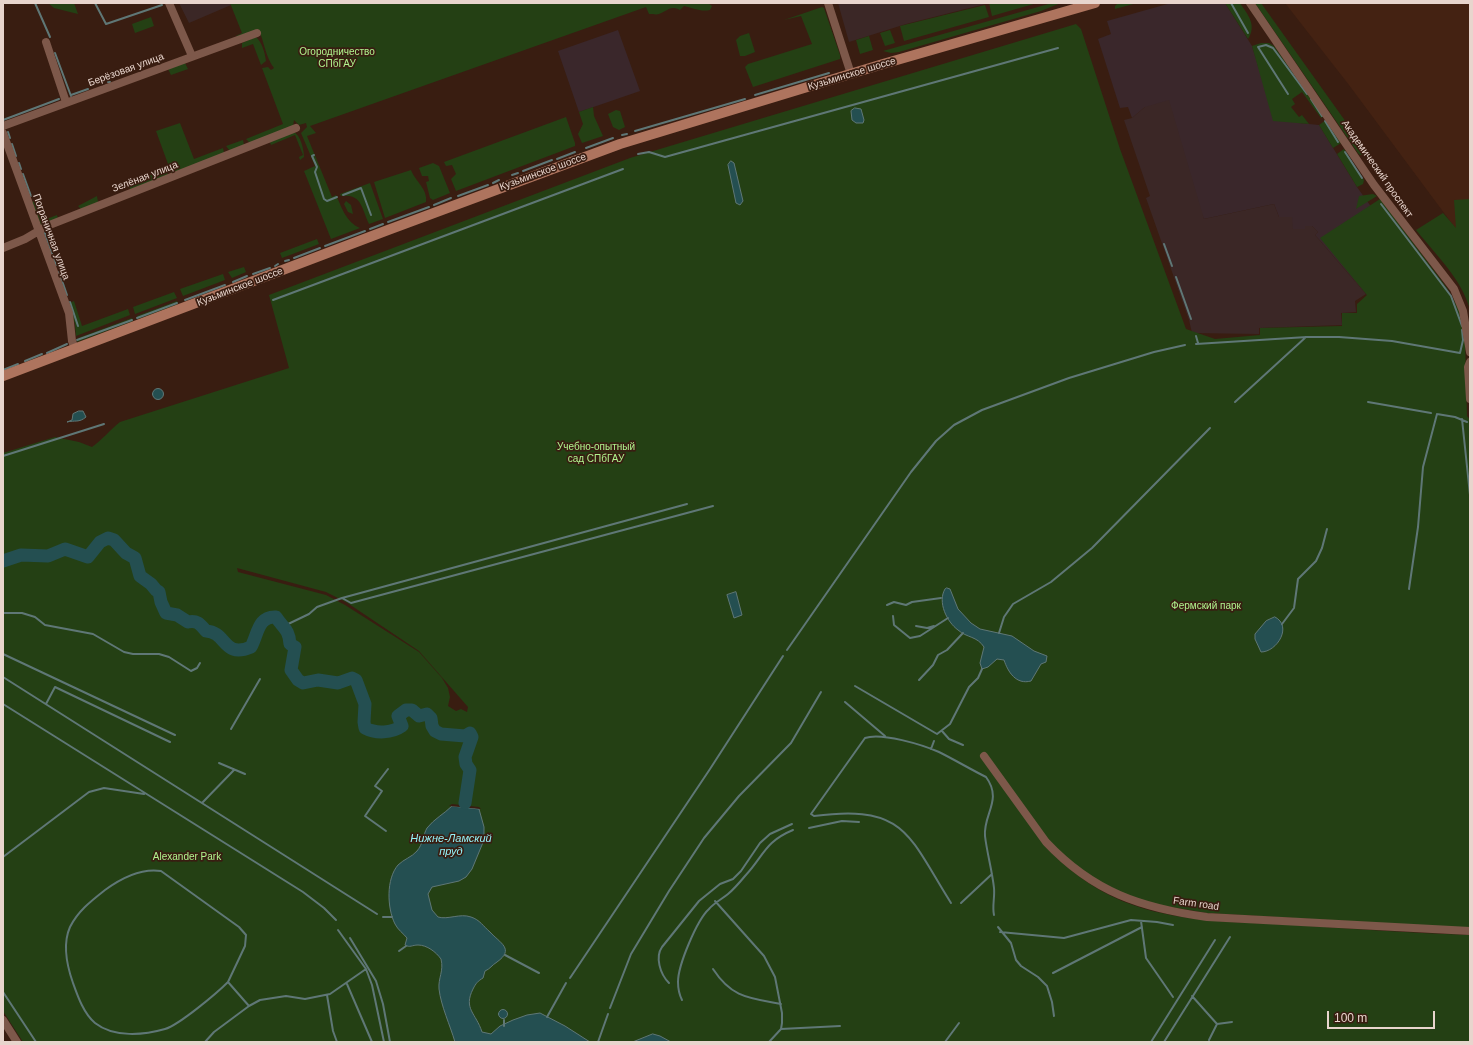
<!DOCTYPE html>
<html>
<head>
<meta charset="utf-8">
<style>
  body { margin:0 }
  #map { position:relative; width:1473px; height:1045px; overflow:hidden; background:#391d11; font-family:Arial,sans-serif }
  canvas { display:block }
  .frame { position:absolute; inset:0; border:4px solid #e8d5cd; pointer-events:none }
  .scale { position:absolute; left:1327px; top:1011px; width:108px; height:18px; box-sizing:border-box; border:2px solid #e8d5cd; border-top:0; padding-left:5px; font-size:12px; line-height:14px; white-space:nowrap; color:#e8d5cd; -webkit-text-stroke:3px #391d11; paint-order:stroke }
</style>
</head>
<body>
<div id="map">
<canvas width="1473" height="1045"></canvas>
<div class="frame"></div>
<div class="scale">100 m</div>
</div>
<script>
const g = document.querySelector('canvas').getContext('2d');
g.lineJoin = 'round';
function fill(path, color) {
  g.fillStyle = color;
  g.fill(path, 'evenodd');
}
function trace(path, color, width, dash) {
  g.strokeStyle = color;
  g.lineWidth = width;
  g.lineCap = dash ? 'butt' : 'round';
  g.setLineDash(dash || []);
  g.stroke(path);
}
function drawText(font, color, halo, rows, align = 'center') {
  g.font = font + ' Arial,sans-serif';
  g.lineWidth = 3.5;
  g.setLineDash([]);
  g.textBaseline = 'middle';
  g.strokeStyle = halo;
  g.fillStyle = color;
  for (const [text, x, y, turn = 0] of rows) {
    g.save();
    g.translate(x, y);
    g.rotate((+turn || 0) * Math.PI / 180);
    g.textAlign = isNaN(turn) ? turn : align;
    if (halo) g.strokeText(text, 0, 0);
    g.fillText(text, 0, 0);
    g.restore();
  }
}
fill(new Path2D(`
  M1171,3H1225L1252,46L1260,72L1299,123L1319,125L1357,187L1452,320L1367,295L1315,235L1318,232L1312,226H1305V229H1292L1279,217L1274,204L1204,219L1145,107L1132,118L1128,107L1120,108L1098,39L1111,34L1107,21Z
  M618,30L640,91L579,112L558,51Z`), '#3a272b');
fill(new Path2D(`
  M179,3H230L231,5L189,23Z
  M838,3H989L906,24L849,42Z
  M1169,100L1204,219L1274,204L1279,217H1292L1293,229H1305V226H1312L1318,232L1315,235L1366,294L1355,301L1356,312L1341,313L1342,325L1259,328V334L1192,333L1189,320L1146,198L1150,196L1124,120L1132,118L1145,107Z`), '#3b2726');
fill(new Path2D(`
  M1285,3H1470V258L1456,229L1349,85Z`), '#442212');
fill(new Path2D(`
  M48,3H74L78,14L54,8Z
  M230,3H708L712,6L710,10C700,12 694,8 684,6L680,10C670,5 668,11 659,14C657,15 652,14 649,14L646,7L310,126L316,133L307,136L332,197L336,195C342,208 346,222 360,228L331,239L304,171L315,166L301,133L307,127L306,123L299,125L294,120L293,126L250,143L246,139L283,124L262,68L268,67L271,70L274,68C266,58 264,42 259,30L237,38L236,36L242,33Z
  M989,3H1037L992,16Z
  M1052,3H1061L1041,11L899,52L891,53L883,51Z
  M1118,3H1137L1115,9V6Z
  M1225,3H1240C1248,15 1257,25 1248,39Z
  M1255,3H1261L1366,150L1365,154L1360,155L1358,153Z
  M985,5L989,17L904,41L900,26Z
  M822,7L824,8L840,55V59L753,87L745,67L748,64L812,44L801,16L784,20Z
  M151,17L154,26L135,33L132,24Z
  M1076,24L1081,29L1120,149L1186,329L1215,339L1260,335V328L1342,326V313H1357V304L1367,295L1320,238L1380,199L1447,288L1459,310L1465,340L1467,416L1470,420V928L1207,913L1153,904L1111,889L1044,845C1066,868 1091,888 1122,901C1176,923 1237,922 1295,925C1353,929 1412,933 1470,935V1042H23L3,1011V564C14,558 27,558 38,553L20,552L3,559V453L55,437L79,442L92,447C102,440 110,430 120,422L289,368L269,295L630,158ZM237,568L326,592L346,602L419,651L468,707L467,712L461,709L456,711L448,706L450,697L448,688L442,678L419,652L345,605L326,595L238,572Z
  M890,30L895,43L885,46L880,33Z
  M749,33L755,52L745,56H740L736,40L740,36Z
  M869,36L873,50L860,54L856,40Z
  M256,37C262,42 265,53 266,61L261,65L253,44L242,48V43Z
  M1261,43H1269L1274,46L1324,116L1321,118L1302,92L1292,99L1295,104L1291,107L1299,117L1302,115L1309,124L1273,121L1252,46Z
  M185,63L188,69L171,75L168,69Z
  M593,107L594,116L603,136L582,143L578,134L583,124L579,112Z
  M616,110L620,111L625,127L619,130L613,127L608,114Z
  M566,117L575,143V146L456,191L451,179L456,174L452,165L446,166L444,162Z
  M1326,120L1341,143L1333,148L1319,125Z
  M180,123L194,159L223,148L224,153L172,175L156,131Z
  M294,132C301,136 304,150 304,157L300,160L299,157L303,155L295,135L271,145L270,142Z
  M243,140L244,145L230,151L226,146Z
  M1344,149L1364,180L1363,184L1357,187L1337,154Z
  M433,163L439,166L450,193L433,200L430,198L426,182L429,181L428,176H422L419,168Z
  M166,169L168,175L131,190L127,184Z
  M411,170C415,181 428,189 426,202L385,218L374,182Z
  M370,183L383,219L369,224C361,207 362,194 341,196L340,194Z
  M1373,194L1377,196L1356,209L1359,196Z
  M97,196L98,202L81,209L78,206Z
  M1470,199V310C1462,279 1436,255 1416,230L1443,213L1456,228L1454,200Z
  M36,200L44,220L57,215L58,219L41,225L32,202Z
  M346,201L351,205L353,214L348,212L344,204Z
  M317,239L319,244L282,258L280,253Z
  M244,267L246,272L232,278L228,272Z
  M223,274L225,280L183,296L180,289Z
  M174,292L177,298L135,314L133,307Z
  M74,301L82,326L128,309L130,315L76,336L75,324L69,303Z
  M177,301L178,304L138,319L137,316Z
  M132,318L133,321L77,342L78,338Z`), '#244014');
const water = new Path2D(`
  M855,108L861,109L864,120L863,123H856L852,120L851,111Z
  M731,161L734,163L743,201L740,205L736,203L728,165Z
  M152.5 394a5.5 5.5 0 1 1 11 0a5.5 5.5 0 1 1-11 0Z
  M79,411H83L86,417C79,423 75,420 67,422L72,420L73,414Z
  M947,588L950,589L958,609L971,623L980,629L1012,636L1034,651L1047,656L1046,662L1041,664L1031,681C1016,685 1008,672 1004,660L997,659L988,667L982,669L980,663L984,647C977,636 967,638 958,630C947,622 937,602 945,589Z
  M736,592L742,615L734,618L727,595Z
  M1275,617C1293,626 1277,652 1261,652L1255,639V634L1266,621Z
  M452,806L479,809L484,827V840L472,869L466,877L459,881L432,887L428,894L432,910L438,917C448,920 460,913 471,917C480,920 483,926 490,932C500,943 515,949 497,962C492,965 490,969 485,971L483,978C478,981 476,983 473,989C463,1009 476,1013 482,1032L491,1034L500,1026L513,1020L527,1015L540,1013L565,1026L590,1042H455C450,1025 441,1006 439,989C438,978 444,971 441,959C436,952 427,945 418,945C412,945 410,948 405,945L407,938C403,933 398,930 395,924C387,908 386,879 398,865C404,859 412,857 417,851C423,844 423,835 427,828C434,819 444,814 452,806Z
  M498.5 1014a4.5 4.5 0 1 1 9 0a4.5 4.5 0 1 1-9 0Z
  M653,1034L660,1036L671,1042H633Z`);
fill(water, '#244f51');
trace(water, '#5f7776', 1);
fill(new Path2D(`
  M452,804L479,807L481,809L449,806Z`), '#391d11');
trace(new Path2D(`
  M35,3L50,37
  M95,3L106,24L162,5
  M1231,3L1248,33
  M55,53L71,96
  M108,82H110
  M1288,94L1258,47L1266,45L1273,48L1307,94
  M71,95L88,89
  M755,95L829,73
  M1311,99L1322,116
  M3,120L59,99
  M1325,121L1338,142
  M635,131L745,99
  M8,132L10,138
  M622,135L627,134
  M12,144L16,156
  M586,148L613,138
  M1345,152L1362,178
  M638,154L649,152L665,157L1058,48
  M314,155L312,156L317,167L315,172L324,199L327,201L337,197
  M557,159L575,152
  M19,163L21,169
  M523,171L552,160
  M23,174L31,196
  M512,175L518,173
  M493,183L499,180
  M343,195L361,188L371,215
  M458,196L488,185
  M1381,204L1451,296L1462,326
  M434,205L451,198
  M388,222L429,207
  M370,229L383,224
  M44,231L56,265
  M1164,244L1172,266
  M325,246L365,231
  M294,258L320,248
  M285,261L289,260
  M275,266L278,264
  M59,272L67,295
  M253,274L270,268
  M1176,277L1191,319
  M233,282L247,276
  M185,300L225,285
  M273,300L623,169
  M70,302L78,326
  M137,318L177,303
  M1196,336L1198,343
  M77,340L132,320
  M1196,344L1307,337H1339L1392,341L1460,353L1463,340L1462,330
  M47,353L67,344
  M25,361L42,354
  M3,370L18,364
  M1235,402L1306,337
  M1368,402L1431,413
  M1437,414L1455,417L1467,422
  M1462,419L1470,495
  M3,456L104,424
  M1409,589L1418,527L1423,467L1437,414
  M342,598L351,603L713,506
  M887,605L894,602L906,605L912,602L941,598
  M3,613H22L35,617L45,625L93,634L124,652L133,654H159L169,657L191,671L197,668L200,663
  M893,616L894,625L910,638L920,636L948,618
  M1282,624L1294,608L1298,579L1316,561L1322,548L1327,529
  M284,626L309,614L317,607L342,598L687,504
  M916,626L927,628L934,626
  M999,633L1004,617L1013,604L1051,582L1092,548L1210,428
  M787,650L911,472L936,441L954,425L982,410L1069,378L1154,352L1185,345
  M3,654L175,735
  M3,677L377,914
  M919,680L933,665L938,655L947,650L963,633
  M855,686L937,734L950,724L969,687L978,678L982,669
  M845,702L885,736
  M3,704L303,892L324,908L336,920
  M46,704L55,687L170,742
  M231,729L260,679
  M942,731L949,739L963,745
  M931,749L934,741
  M219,763L245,774
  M202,803L234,770
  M809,828L842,821L859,822
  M386,831L365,816L382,791L375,786L388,769
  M3,857L89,792L104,788L144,794
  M715,901L764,956L775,977L782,1013V1023L781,1029L769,1042
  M951,903C908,835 906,804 814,816L811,814L865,738C881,732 923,745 939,752C955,760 970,769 986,777C1003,800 983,814 985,836C987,853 992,870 994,888C995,897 992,906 994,915
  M961,903L992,874
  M383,917H392
  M1141,921L1146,958L1173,997
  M998,927L1011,943L1016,960L1021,966L1038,977L1047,986L1052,1002L1054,1016
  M338,930L366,969L372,985L384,1042
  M1000,932L1064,938L1131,920L1157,922L1173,925
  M350,938L376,981L383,1004L390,1042
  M399,951L406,946
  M505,955L539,973
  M713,969C732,998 749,998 781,1004
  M1053,973L1142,927
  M570,978L710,769L783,656
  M228,982L245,946L246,935L239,927L161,871C141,868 120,879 105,890C91,901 78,911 70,927C62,945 67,966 73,983C78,997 84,1014 95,1023C114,1038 144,1035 165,1029C179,1025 217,993 228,982L249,1006
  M669,983C660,974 655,957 662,947L699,901L720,884L733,879L741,871L760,843L770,834L792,824
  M347,984L372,1042
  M3,992L36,1042
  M327,995L333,1031L337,1042
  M1192,996L1217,1024L1232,1022
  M682,1000C679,994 678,988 678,982C678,965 697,920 709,909C714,903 722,899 728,894C734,889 740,882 745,876C764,856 764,842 793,830
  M610,1008L631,954L669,891L704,838L739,796L791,743L821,692
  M547,1017L566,983
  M504,1020V1026
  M781,1029L840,1026
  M1209,1040L1217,1024
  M205,1042L214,1032L249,1006L260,1000L286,996L305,999L330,994L366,969
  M598,1042L608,1014
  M945,1042L959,1023
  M1151,1042L1215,940
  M1164,1042L1230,937`), '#5f7776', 2);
trace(new Path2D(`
  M3,561L21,555L48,556L65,549L88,557L100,542L108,538L114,540L126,553L135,558L140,576L151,584L156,590L159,592L161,602L166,613L177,615L188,622C197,620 200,624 206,631C227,632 223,659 251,647C258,634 258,616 276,617C283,628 289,629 290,644L295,647L291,670L298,680L303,683L318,680L338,683L352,678L356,680L365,704L364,722L365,728C376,734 392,733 402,726L398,716L406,710H412L419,716L427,714L431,718L432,726L435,731L441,734L465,736L470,733L472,737L465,757L466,764L470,770L465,803`), '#244f51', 13);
trace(new Path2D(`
  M169,3L192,56
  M828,3L851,74
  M1250,3L1374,185L1454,289L1463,311L1470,352
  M46,42L66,102
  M3,126L257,33
  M3,133L69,313L72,341L75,349
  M3,248L25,239L47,226L296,128
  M1470,362L1468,367L1470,399
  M984,756L1046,842C1093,892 1141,908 1207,917L1470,931
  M3,1020L17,1042`), '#7d584a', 8);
trace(new Path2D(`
  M3,376L388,230L620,144L883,64L1095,3`), '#ae745e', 10);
drawText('10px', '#b0f48e', '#391d11', [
  ["Огородничество",337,52],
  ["СПбГАУ",337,64],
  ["Учебно-опытный",596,447],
  ["сад СПбГАУ",596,459],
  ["Фермский парк",1206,606],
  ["Alexander Park",187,857]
]);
drawText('10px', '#e8d5cd', '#391d11', [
  ["Берёзовая улица",126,70,-20],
  ["Кузьминское шоссе",852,74,-17],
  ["Академический проспект",1377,169,55],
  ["Кузьминское шоссе",543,172,-20],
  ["Зелёная улица",145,177,-21],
  ["Пограничная улица",51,237,70],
  ["Кузьминское шоссе",240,287,-21],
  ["Farm road",1196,904,8]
]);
drawText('italic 11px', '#94f2f8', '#391d11', [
  ["Нижне-Ламский",451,839],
  ["пруд",451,852]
]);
</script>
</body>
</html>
